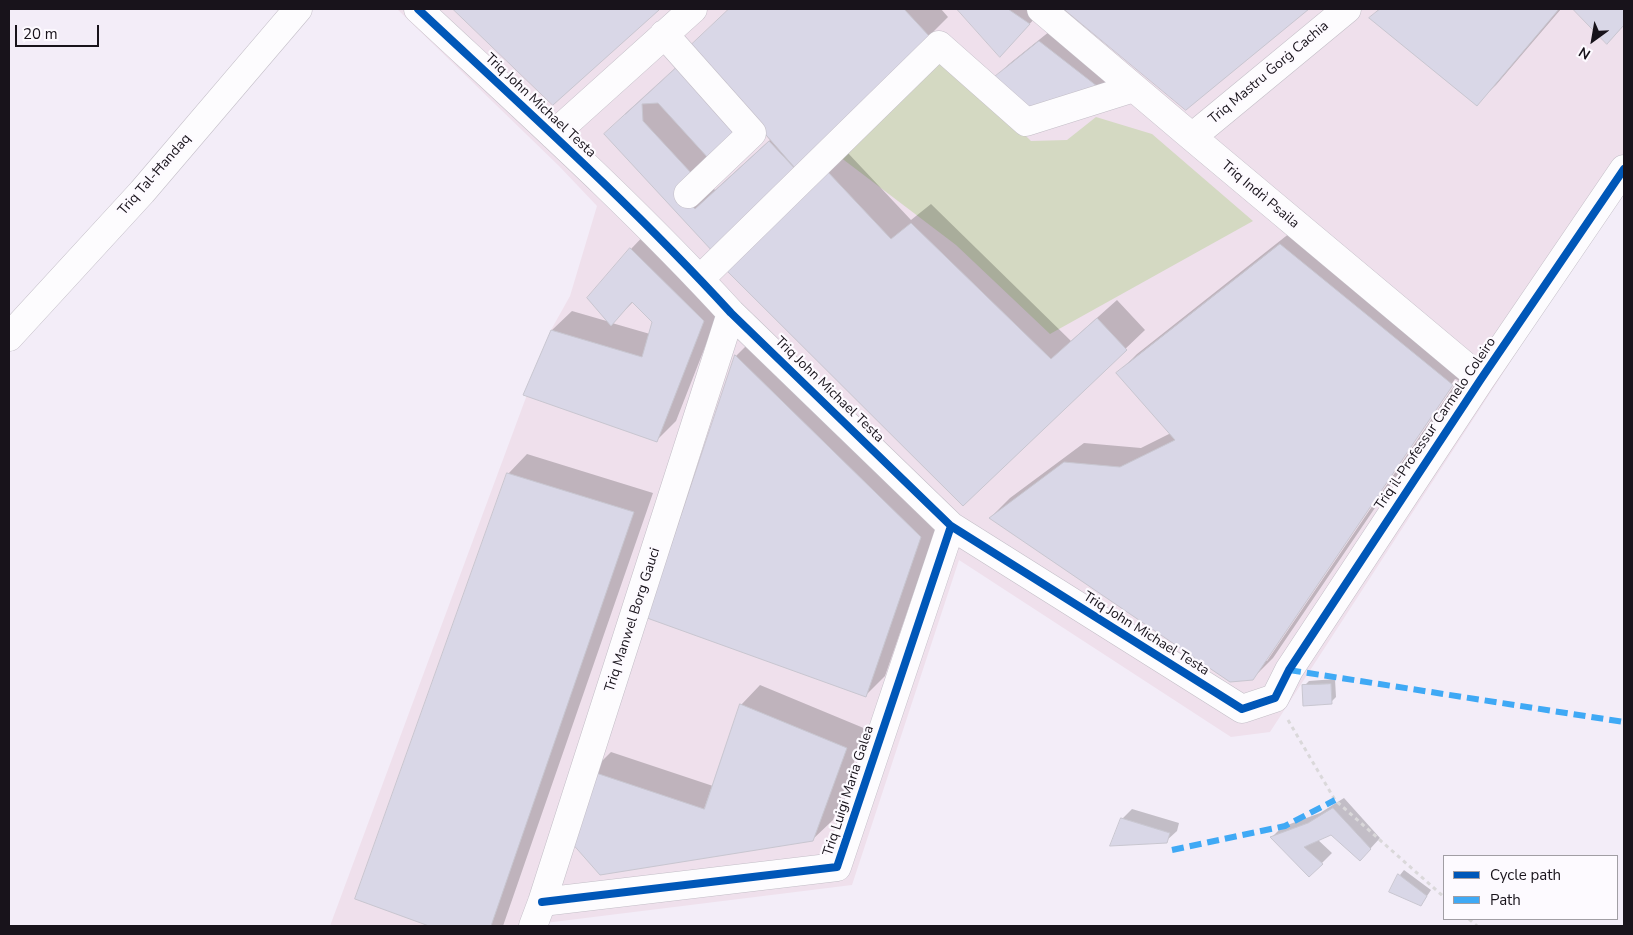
<!DOCTYPE html>
<html>
<head>
<meta charset="utf-8">
<style>
  body { margin:0 }
  #map { position:relative; width:1633px; height:935px; overflow:hidden; background:#f3edf8; font-family:"Nunito Sans",sans-serif }
  canvas { display:block }
  .frame { position:absolute; inset:0; border:10px solid #18131b; pointer-events:none }
  .legend { position:absolute; left:1443px; top:855px; width:175px; height:65px; box-sizing:border-box; background:#fdfaff; border:1px solid #a19ea4; margin:0; padding:6px 9px; list-style:none; font-size:15px; color:#18131b }
  .legend li { display:flex; align-items:center; gap:10px; height:25px }
  .legend b { width:25px; border:1px solid #a19ea4 }
  .north { position:absolute; left:1568px; top:15px; width:50px; height:50px; -webkit-text-stroke:4px #fdfaff; paint-order:stroke; rotate:212deg; font-size:14px; font-weight:700; line-height:20px; text-align:center; color:#18131b }
  .north::after { content:''; display:block; margin:auto; width:18px; height:22px; background:#18131b; clip-path:polygon(50% 0,100% 100%,50% 72%,0 100%) }
  .scale { position:absolute; left:15px; top:25px; width:84px; height:22px; box-sizing:border-box; border:2px solid #18131b; border-top:0; padding-left:6px; font-size:15px; line-height:18px; white-space:nowrap; color:#18131b; -webkit-text-stroke:4px #fdfaff; paint-order:stroke }
</style>
</head>
<body>
<div id="map">
<canvas width="1633" height="935"></canvas>
<div class="frame"></div>
<ul class="legend">
<li><b style="height:6px;background:#0057b8"></b>Cycle path</li>
<li><b style="height:6px;background:#3fa9f5"></b>Path</li>
</ul>
<div class="north">N</div>
<div class="scale">20 m</div>
</div>
<script>
const g = document.querySelector('canvas').getContext('2d');
g.lineJoin = 'round';
function fill(path, color) {
  g.fillStyle = color;
  g.fill(path, 'evenodd');
}
function trace(path, color, width, dash) {
  g.strokeStyle = color;
  g.lineWidth = width;
  g.lineCap = dash ? 'butt' : 'round';
  g.setLineDash(dash || []);
  g.stroke(path);
}
function drawText(font, color, halo, rows, align = 'center') {
  g.font = font + ' "Nunito Sans",sans-serif';
  g.lineWidth = 4.5;
  g.setLineDash([]);
  g.textBaseline = 'middle';
  g.strokeStyle = halo;
  g.fillStyle = color;
  for (const [text, x, y, turn = 0] of rows) {
    g.save();
    g.translate(x, y);
    g.rotate((+turn || 0) * Math.PI / 180);
    g.textAlign = isNaN(turn) ? turn : align;
    if (halo) g.strokeText(text, 0, 0);
    g.fillText(text, 0, 0);
    g.restore();
  }
}
fill(new Path2D(`
  M397,9H1624V187L1270,732L1231,737L959,560L852,885L545,923L544,926H330L551,330L570,296L597,206L559,166Z`), '#efe0ec');
fill(new Path2D(`
  M946,57L1031,141L1067,140L1096,117L1152,134L1253,221L1050,334L956,245L840,157Z`), '#d4d9c2');
fill(new Path2D(`
  M455,9H658L553,103Z
  M730,9H941L948,17L714,251L625,114L694,52L710,28ZM751,118L770,140L715,190L697,170Z
  M959,9H1032L1039,14L1000,55Z
  M1066,9H1307L1186,108Z
  M1380,9H1561L1496,85L1476,104L1371,18Z
  M1575,9H1624V25L1607,42Z
  M1055,27L1116,75L1101,89L994,79L1009,64Z
  M847,152L911,220L931,204L1071,341L1117,300L1145,330L963,504L725,267Z
  M1300,225L1472,365L1273,658L1253,678L991,517L1010,498L1084,443L1141,448L1171,433L1118,373L1137,354ZM1455,379L1458,380L1267,661H1264Z
  M650,229L723,301L676,421L656,441L524,394L552,330L572,311L610,322L588,298L631,249ZM633,302L653,322L650,334L612,323Z
  M755,337L940,517L885,676L866,695L649,618L736,356Z
  M527,454L653,493L503,926H432L357,898L508,474Z
  M1335,679L1336,697L1331,702L1304,686L1309,681Z
  M760,685L866,729L833,820L813,839L572,841L591,772L611,752L713,786L741,705Z
  M1344,798L1380,838L1370,849L1331,833L1317,839L1332,853L1309,876L1272,837L1282,827L1320,813Z
  M1132,809L1179,823L1177,831L1166,841L1122,819Z
  M1404,870L1431,890L1421,905L1400,875Z`), '#0003');
const building = new Path2D(`
  M453,9H657L659,10L553,105Z
  M729,9H904L930,37L795,168L689,47Z
  M957,9H1008L1030,24L1000,57Z
  M1064,9H1309L1186,110Z
  M1380,9H1559L1477,106L1369,18Z
  M1573,9H1624V25L1607,44Z
  M1039,41L1102,90L1029,112L992,79Z
  M676,68L736,134L709,159L658,103L642,104L643,121L693,175L678,190L695,209L769,141L800,174L714,253L604,134Z
  M827,171L891,239L911,223L1051,359L1097,318L1127,350L963,506L723,267Z
  M1280,244L1453,385L1253,680L1230,682L989,518L1064,462L1120,467L1175,440L1116,373Z
  M630,248L704,321L657,442L523,395L551,330L642,357L652,322L632,302L611,326L587,298Z
  M735,355L921,537L866,697L647,618Z
  M507,473L634,512L491,926H429L355,899Z
  M1331,684L1332,704L1303,706L1302,685Z
  M740,704L847,748L813,841L600,875L570,841L590,771L704,809Z
  M1333,808L1371,849L1360,861L1331,835L1304,847L1323,864L1309,877L1270,837L1308,823Z
  M1121,818L1170,833L1167,843L1110,846Z
  M1398,874L1427,896L1421,906L1389,892Z`);
fill(building, '#d9d7e7');
trace(building, '#c8c6d0', 1);
const minor = new Path2D(`
  M418,9C524,108 633,206 731,313L951,526L1242,709L1275,698L1289,670L1481,379L1624,169
  M1041,9L1192,137L1481,379
  M664,34L752,133L688,194
  M553,135L693,9
  M1192,137L1347,9
  M700,279L939,45L1026,122L1134,88
  M9,337L142,192L298,9
  M542,902L837,867L951,526
  M533,926L542,902L731,313`);
trace(minor, '#c3bec7', 29);
trace(new Path2D(`
  M1288,720L1335,800L1444,897
  M1469,919L1477,926`), '#dad8da', 3, [4, 4]);
trace(minor, '#fdfcfe', 28);
trace(new Path2D(`
  M1289,670L1624,722
  M1172,850L1285,826L1335,800`), '#3fa9f5', 6, [12, 6]);
trace(new Path2D(`
  M418,9C524,108 633,206 731,313L951,526L1242,709L1275,698L1289,670L1481,379L1624,169
  M542,902L837,867L951,526`), '#0057b8', 8);
drawText('14px', '#18131b', '#fdfaff', [
  ["Triq Mastru Ġorġ Cachia",1269,73,-40],
  ["Triq John Michael Testa",540,106,43],
  ["Triq Tal-Ħandaq",155,175,-49],
  ["Triq Indrì Psaila",1260,195,40],
  ["Triq John Michael Testa",829,390,44],
  ["Triq il-Professur Carmelo Coleiro",1436,424,-56],
  ["Triq Manwel Borg Gauci",633,620,-72],
  ["Triq John Michael Testa",1146,634,32],
  ["Triq Luigi Maria Galea",849,791,-72]
]);
</script>
</body>
</html>
